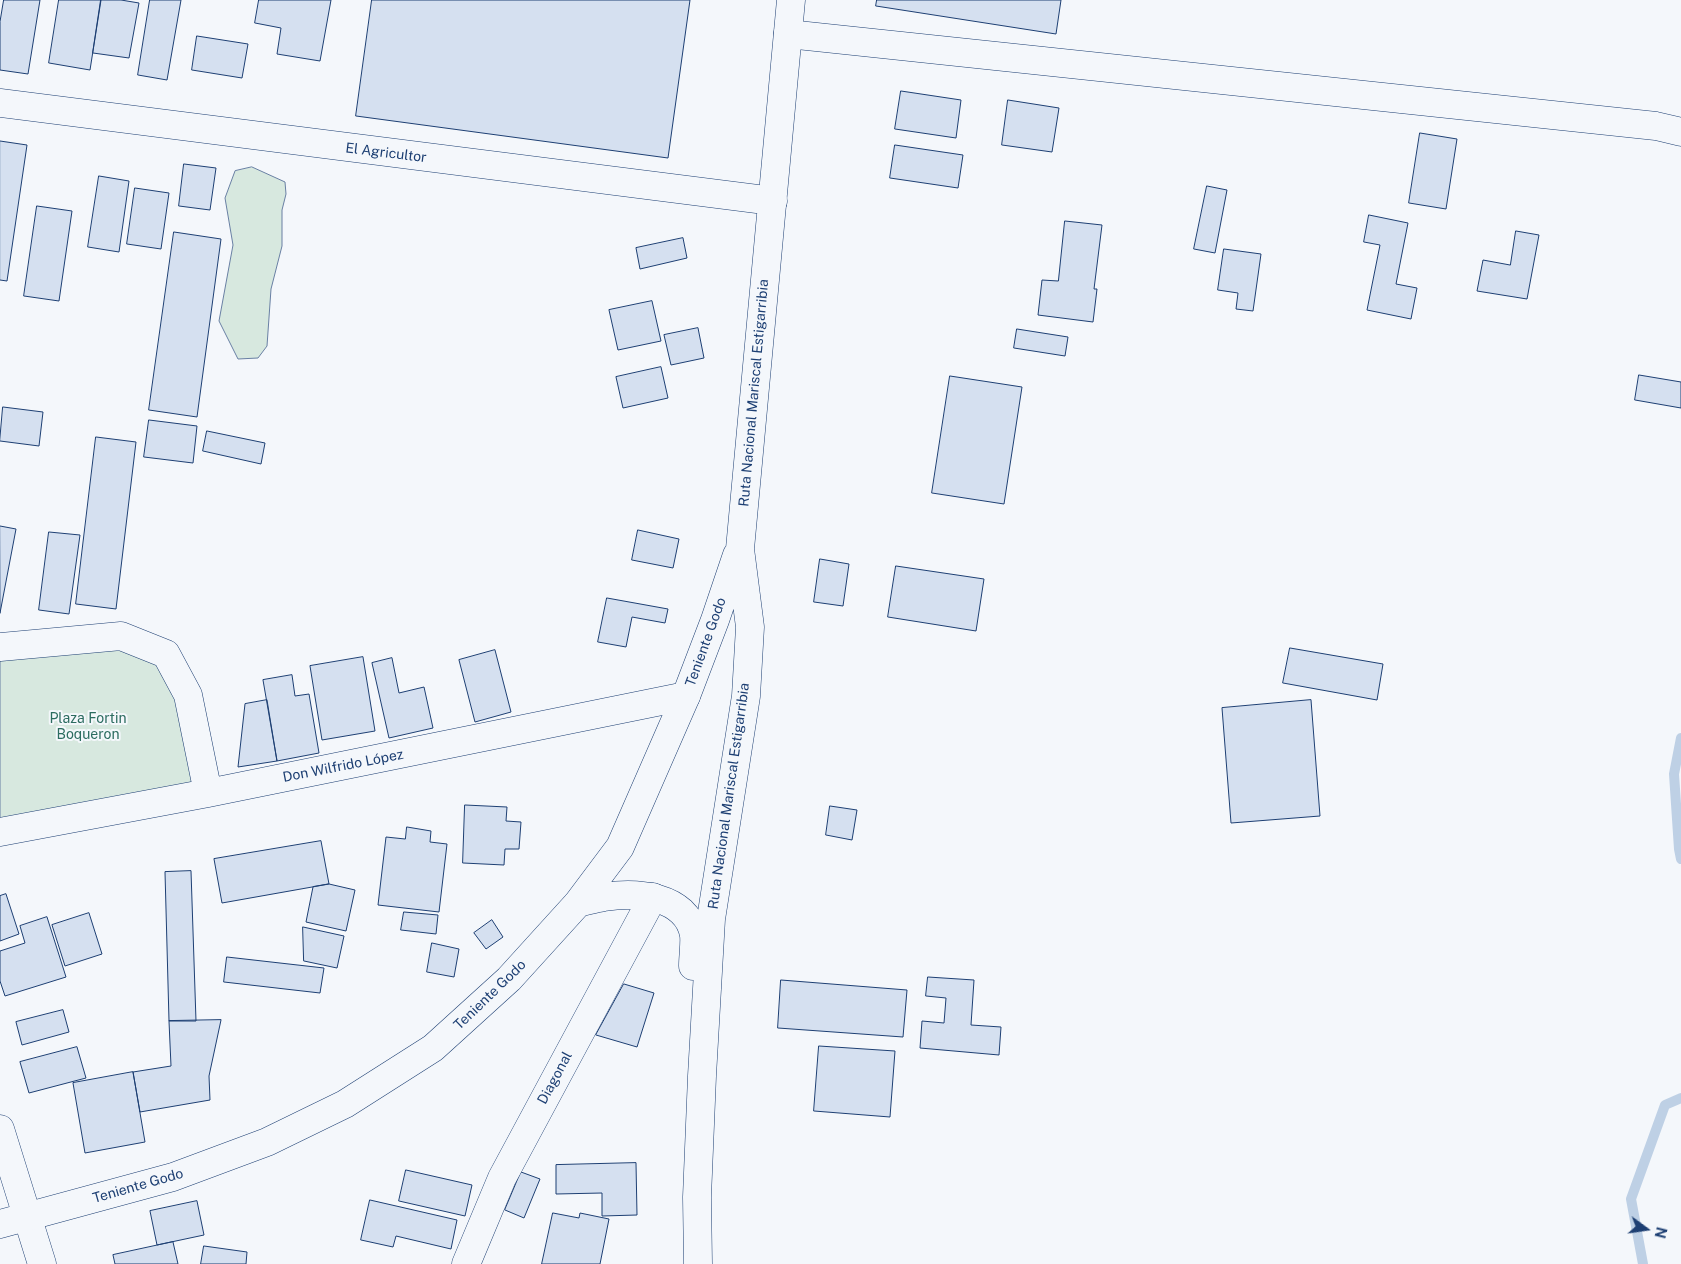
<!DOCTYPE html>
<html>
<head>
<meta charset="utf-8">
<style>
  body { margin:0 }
  #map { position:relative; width:1681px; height:1264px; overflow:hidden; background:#f4f7fb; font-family:"Public Sans",sans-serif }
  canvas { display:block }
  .north { position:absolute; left:1621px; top:1204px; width:50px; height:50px; -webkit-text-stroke:4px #f4f7fb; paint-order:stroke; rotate:104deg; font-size:14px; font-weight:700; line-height:20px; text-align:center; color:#1d3f73 }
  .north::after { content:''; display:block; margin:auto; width:18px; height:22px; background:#1d3f73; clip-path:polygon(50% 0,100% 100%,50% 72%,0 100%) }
</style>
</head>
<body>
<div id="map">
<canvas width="1681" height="1264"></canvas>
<div class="north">N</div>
</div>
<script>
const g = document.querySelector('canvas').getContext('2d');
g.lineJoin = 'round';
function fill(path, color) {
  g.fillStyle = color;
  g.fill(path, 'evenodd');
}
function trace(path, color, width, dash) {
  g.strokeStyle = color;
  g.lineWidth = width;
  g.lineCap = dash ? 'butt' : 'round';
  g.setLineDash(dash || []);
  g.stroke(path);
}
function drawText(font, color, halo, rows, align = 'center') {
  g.font = font + ' "Public Sans",sans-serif';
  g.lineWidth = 4;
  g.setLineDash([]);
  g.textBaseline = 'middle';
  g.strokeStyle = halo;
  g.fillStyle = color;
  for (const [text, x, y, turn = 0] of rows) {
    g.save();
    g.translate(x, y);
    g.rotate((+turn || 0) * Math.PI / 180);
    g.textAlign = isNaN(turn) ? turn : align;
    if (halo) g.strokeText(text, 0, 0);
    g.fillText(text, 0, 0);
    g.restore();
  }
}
const green = new Path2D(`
  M252,167L285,182L286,194L282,210V246L271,289L267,346L258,358L238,359L219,321L233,245L225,198L235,171Z
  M121,636L166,654L208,793L0,832V647Z`);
fill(green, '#d7e8df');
trace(green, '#687fa3', 1);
trace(new Path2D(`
  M1681,738L1674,774L1679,849L1681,859
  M1643,1264L1631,1199L1665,1105L1681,1098`), '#bed0e5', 10);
const building = new Path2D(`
  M4,0H40L28,74L0,70V22Z
  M59,0H101L90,70L49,63Z
  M101,0H121L139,3L129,58L93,53Z
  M150,0H181L167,80L138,75Z
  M259,0H331L320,61L277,54L281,28L255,23Z
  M372,0H690L668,158L356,116Z
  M877,0H1061L1056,34L876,6Z
  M197,36L248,44L242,78L192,70Z
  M901,91L961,100L956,138L895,129Z
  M1008,100L1059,108L1052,152L1002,145Z
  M1420,133L1457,139L1446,209L1409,203Z
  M0,141L27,145L7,281L0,280Z
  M895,145L963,155L958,188L890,178Z
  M184,164L216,168L210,210L179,206Z
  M99,176L129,181L119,252L88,247Z
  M1207,186L1227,190L1215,253L1194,249Z
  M135,188L169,193L161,249L127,244Z
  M37,206L72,211L59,301L24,296Z
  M1369,215L1408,223L1396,284L1417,288L1411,319L1367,310L1380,245L1364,242Z
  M1065,221L1102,225L1094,289H1097L1093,322L1038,315L1042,280L1058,281Z
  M1516,231L1539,235L1527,299L1477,291L1483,260L1510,265Z
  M174,232L221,239L197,417L149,410Z
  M683,238L687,258L640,269L636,248Z
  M1224,249L1261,254L1253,311L1236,309L1238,293L1218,290Z
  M652,301L661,341L618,350L609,310Z
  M698,328L704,358L671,365L664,335Z
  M1017,329L1068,337L1065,356L1014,348Z
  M661,367L668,398L623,408L616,377Z
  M1639,375L1681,382V408L1635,400Z
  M950,376L1022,387L1004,504L932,493Z
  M3,407L43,412L39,446L0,441Z
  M149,420L197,426L193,463L144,457Z
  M207,431L265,443L261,464L203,451Z
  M96,437L136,442L116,609L76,604Z
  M0,526L16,529L0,613Z
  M638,530L679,539L673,568L632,560Z
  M49,532L80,535L69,614L39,610Z
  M820,559L849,564L843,606L814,602Z
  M896,566L984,579L976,631L888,617Z
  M607,598L668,609L665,623L632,617L626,647L598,642Z
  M1290,648L1383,664L1377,700L1283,683Z
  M495,650L511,712L475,722L459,660Z
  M363,657L375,731L322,740L310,666Z
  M392,658L399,693L424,687L433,728L389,738L372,663Z
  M292,675L295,696L309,694L319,753L277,761L263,680Z
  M267,700L277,761L238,767L245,704Z
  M1311,700L1320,816L1231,823L1222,708Z
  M465,805L507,807L506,821L521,822L519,849H505L504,865L463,863Z
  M830,806L857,810L852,840L826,835Z
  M407,827L431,831L430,842L447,844L439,912L378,905L386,837L405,839Z
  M321,841L329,884L222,903L214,859Z
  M191,871L196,1021H169L165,872Z
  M329,884L355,890L346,931L306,922L313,887Z
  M6,894L19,934L0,941V896Z
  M404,912L438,915L436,934L401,930Z
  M89,913L102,954L65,966L52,925Z
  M47,917L66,977L5,996L0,981V951L25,943L20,926Z
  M492,920L503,937L486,949L474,933Z
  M303,927L344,936L337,968L304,961Z
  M432,943L459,949L454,977L427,972Z
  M227,957L324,968L320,993L224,982Z
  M928,977L974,980L971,1025L1001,1027L999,1055L920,1048L922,1021L944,1023L946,998L926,996Z
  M781,980L907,990L903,1037L778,1028Z
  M624,984L654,993L637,1047L596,1035Z
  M63,1010L69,1032L22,1045L16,1022Z
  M221,1020L209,1076L210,1100L140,1112L133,1072L171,1066L169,1021Z
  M819,1046L895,1051L890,1117L814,1111Z
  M77,1047L86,1078L29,1093L20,1062Z
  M133,1072L145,1142L85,1153L73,1083Z
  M636,1163L637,1215L602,1216V1193L556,1194V1165Z
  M406,1170L472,1185L465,1216L399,1201Z
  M521,1172L540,1179L524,1218L505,1210Z
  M370,1200L457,1220L451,1249L396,1236L393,1247L361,1240Z
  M197,1201L204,1235L157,1245L150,1211Z
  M553,1213L579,1218L580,1213L609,1219L600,1264H542Z
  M173,1242L178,1264H115L113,1255Z
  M204,1246L247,1252L246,1264H201Z`);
fill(building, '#d5e0f0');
trace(building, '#1d3f73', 1);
const minor = new Path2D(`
  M788,34L1656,126L1681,132
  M0,103L773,201
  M0,647L121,636L166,654L188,695L208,793
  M0,832L208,793L686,696
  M0,1129L42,1264
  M466,1264L502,1178L653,897`);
const primary = new Path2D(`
  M578,903C587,901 596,898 604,897C636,892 687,895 694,935C695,944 693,956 693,966
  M0,1224L173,1177L267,1142L345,1104L433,1048L509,979L578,903L620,847L686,696L715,620L737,555
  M698,1264L697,1197L702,1076L711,919L746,696L750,627L740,549L791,0`);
trace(minor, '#1d3f73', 29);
trace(primary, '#1d3f73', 29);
trace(minor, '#f4f7fb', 28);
trace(primary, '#f4f7fb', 28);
drawText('14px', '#1d3f73', '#f4f7fb', [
  ["El Agricultor",386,153,7],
  ["Ruta Nacional Mariscal Estigarribia",754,393,-85],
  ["Teniente Godo",706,642,-70],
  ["Don Wilfrido López",343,766,-11],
  ["Ruta Nacional Mariscal Estigarribia",729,796,-82],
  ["Teniente Godo",490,995,-44],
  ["Diagonal",555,1078,-62],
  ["Teniente Godo",138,1186,-16]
]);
drawText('14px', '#2c6c60', '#f4f7fb', [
  ["Plaza Fortin",88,719],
  ["Boqueron",88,735]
]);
</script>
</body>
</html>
